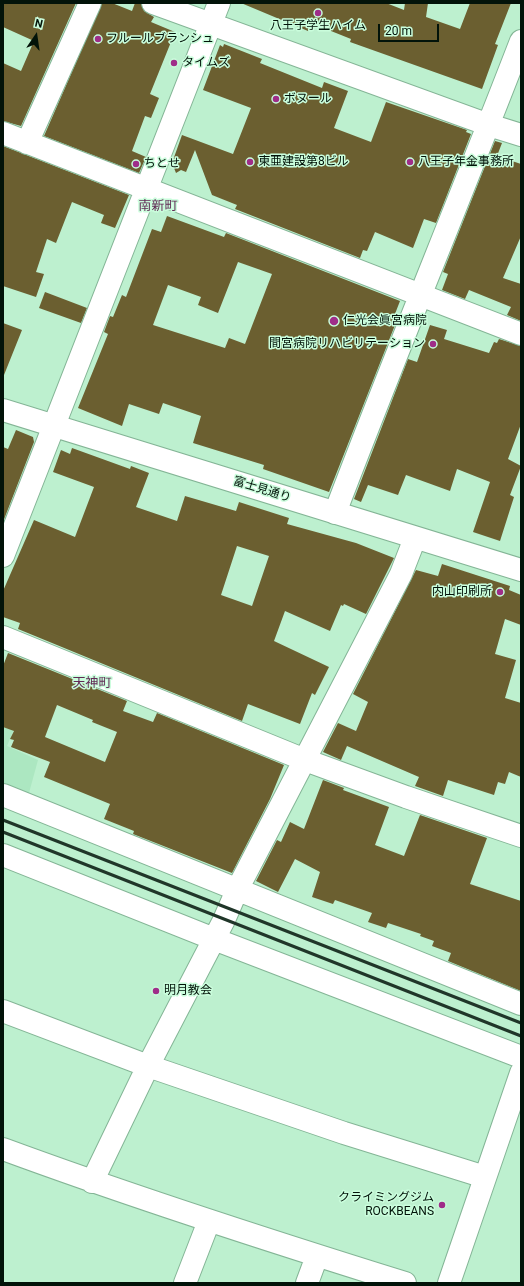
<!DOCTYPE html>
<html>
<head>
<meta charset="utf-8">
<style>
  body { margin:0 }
  #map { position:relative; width:524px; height:1286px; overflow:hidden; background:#bdf0cf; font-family:Roboto,sans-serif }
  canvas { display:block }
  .frame { position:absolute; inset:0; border:4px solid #021309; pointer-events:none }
  .north { position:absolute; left:16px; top:16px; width:40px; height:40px; -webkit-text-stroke:3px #cafddc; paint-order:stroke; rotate:13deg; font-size:11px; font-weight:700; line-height:16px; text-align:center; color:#021309 }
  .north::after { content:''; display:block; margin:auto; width:14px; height:18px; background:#021309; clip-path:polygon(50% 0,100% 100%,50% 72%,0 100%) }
  .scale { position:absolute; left:378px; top:24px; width:61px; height:18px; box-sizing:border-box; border:2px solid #021309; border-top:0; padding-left:5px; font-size:12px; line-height:14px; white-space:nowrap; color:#021309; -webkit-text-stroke:3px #cafddc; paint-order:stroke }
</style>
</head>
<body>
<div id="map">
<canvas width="524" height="1286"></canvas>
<div class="frame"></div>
<div class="north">N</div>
<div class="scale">20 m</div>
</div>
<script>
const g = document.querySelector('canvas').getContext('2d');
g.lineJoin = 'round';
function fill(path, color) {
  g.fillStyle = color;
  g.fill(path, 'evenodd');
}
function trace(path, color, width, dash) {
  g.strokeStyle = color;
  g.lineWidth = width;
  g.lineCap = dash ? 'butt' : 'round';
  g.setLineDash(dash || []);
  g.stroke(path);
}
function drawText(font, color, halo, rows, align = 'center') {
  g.font = font + ' Roboto,"Noto Sans JP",sans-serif';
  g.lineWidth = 3;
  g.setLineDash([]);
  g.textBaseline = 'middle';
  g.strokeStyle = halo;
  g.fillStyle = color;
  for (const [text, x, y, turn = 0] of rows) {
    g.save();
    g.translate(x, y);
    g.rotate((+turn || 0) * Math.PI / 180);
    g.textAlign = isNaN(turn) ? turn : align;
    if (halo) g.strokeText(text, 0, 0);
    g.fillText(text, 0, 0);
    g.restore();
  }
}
fill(new Path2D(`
  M3,685L28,695L7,746L38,760L26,804L3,795Z`), '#ace7c1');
fill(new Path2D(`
  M3,3H76L21,126L3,121V63L21,71L34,41L3,27Z
  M102,3H112L132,11L135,3H141L144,11L154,17L151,22L175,32L150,94L159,98L151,118L145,116L132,151L146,157L139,173L44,136Z
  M241,3H386L404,10L405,3H428L426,17L460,29L470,3H511L495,44L498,45L482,89L350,42L351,39L311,23L308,31Z
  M224,44L262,59L260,63L322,88L324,82L348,91L334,128L371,142L386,102L467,130L466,132L471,134L436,223L424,219L413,248L375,232L367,251L363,250L360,258L235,209L237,205L212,195L195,150L186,172L181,170L176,173L172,163L182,135L233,154L251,108L203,90L220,45L223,47Z
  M495,141L502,143L497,156L521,164V236L503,278L521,284V321L507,315L511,307L469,290L465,299L442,290L448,274L443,272Z
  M3,146L129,195L115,228L101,223L104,215L72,202L56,243L47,239L36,272L44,274L36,297L3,286Z
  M167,216L224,237L226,233L400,301L393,319L397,320L329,492L263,469L264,465L193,443L201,416L163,403L159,414L129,404L122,426L78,408L108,334L104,332L110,316L113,317L122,295L126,297L152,229L161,232ZM238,262L272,274L245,344L229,338L225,348L153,325L168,285L201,297L198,305L218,313Z
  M45,292L87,308L81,323L39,308Z
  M3,323L22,330L4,375H3Z
  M430,325L447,330L444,339L489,353L494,342L497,343L499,339L521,346V424L508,459L521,466L510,495L514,497L500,541L473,532L490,482L457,469L450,491L406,475L398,495L368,485L361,502L354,499L408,359L417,362Z
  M16,430L33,437L34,442L3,522V447L8,449Z
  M72,448L130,469L131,466L149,473L136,507L177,521L185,496L236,511L239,502L289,518L287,524L356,543L394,558L366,614L344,604L343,606L341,605L330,631L285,611L274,641L329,667L315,695L312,693L300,724L248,704L242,721L18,629L20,623L3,617V591L34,520L75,537L94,487L53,472L61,450L70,454ZM237,546L269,556L252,606L221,595Z
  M442,564L510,586L509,590L521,595V625L505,619L495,654L516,660L505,698L521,703V777L509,772L505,784L498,782L494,795L448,780L443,796L415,786L419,777L347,746L341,760L323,752L338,723L356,731L368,702L353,694L416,570L438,576Z
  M8,653L127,701L123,711L153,722L157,713L284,765L270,799L232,873L133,834L134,831L104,819L110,804L44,777L50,762L11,747L14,740L10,739L14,731L3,727V666ZM57,705L93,720L92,722L117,732L105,762L45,737Z
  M323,780L344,788L343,790L389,807L375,845L404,856L420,815L487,838L470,884L521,901V991L448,961L451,953L432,946L434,941L420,936L421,934L388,923L386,928L368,922L372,913L335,900L333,904L312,897L320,872L295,859L278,892L256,881L277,840L281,842L290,822L304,829Z`), '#6b5f30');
const minor = new Path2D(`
  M153,3L489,125L521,135
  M3,133L521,334
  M27,143L90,3
  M335,513C395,355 460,199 521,41
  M3,556L219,3
  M3,637L305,760L406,797L521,836
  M3,795L521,1004
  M3,855L214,939L521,1057
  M3,1011L148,1066L344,1133L485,1177
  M3,1149C136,1198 270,1241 405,1283
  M92,1182L148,1066L224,920L237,890L401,574L415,538
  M185,1283L209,1221
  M307,1283L317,1256
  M449,1283L521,1073`);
const tertiary = new Path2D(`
  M3,410L521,570`);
trace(minor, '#84b596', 24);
trace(tertiary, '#84b596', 24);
trace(minor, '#fff', 22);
trace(tertiary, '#fff', 22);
trace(new Path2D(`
  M3,820L521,1023
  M3,832L521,1036`), '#203629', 3);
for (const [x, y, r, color] of [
  [318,13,4,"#9f2d89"],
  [98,39,4,"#9f2d89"],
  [174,63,4,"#9f2d89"],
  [276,99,4,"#9f2d89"],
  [250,162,4,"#9f2d89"],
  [410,162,4,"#9f2d89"],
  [136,164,4,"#9f2d89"],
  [334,321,5,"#9f2d89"],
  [433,344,4,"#9f2d89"],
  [500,592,4,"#9f2d89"],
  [156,991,4,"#9f2d89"],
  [442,1205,4,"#9f2d89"]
]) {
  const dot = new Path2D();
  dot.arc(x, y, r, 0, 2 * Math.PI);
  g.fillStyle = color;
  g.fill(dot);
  trace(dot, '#cafddc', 1.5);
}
drawText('12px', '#021309', '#cafddc', [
  ["八王子学生ハイム",318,26,"center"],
  ["フルールブランシュ",106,39],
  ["タイムズ",182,63],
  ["ボヌール",284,99],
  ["東亜建設第8ビル",258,162],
  ["八王子年金事務所",418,162],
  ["ちとせ",144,164],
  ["仁光会眞宮病院",343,321],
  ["間宮病院リハビリテーション",425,344,"right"],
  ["内山印刷所",492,592,"right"],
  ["明月教会",164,991],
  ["クライミングジム",434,1198,"right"],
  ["ROCKBEANS",434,1212,"right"]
], 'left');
drawText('12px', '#021309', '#cafddc', [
  ["富士見通り",262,490,17]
]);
drawText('13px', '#612a55', '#cafddc', [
  ["南新町",158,207],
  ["天神町",92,684]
]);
</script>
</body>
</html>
